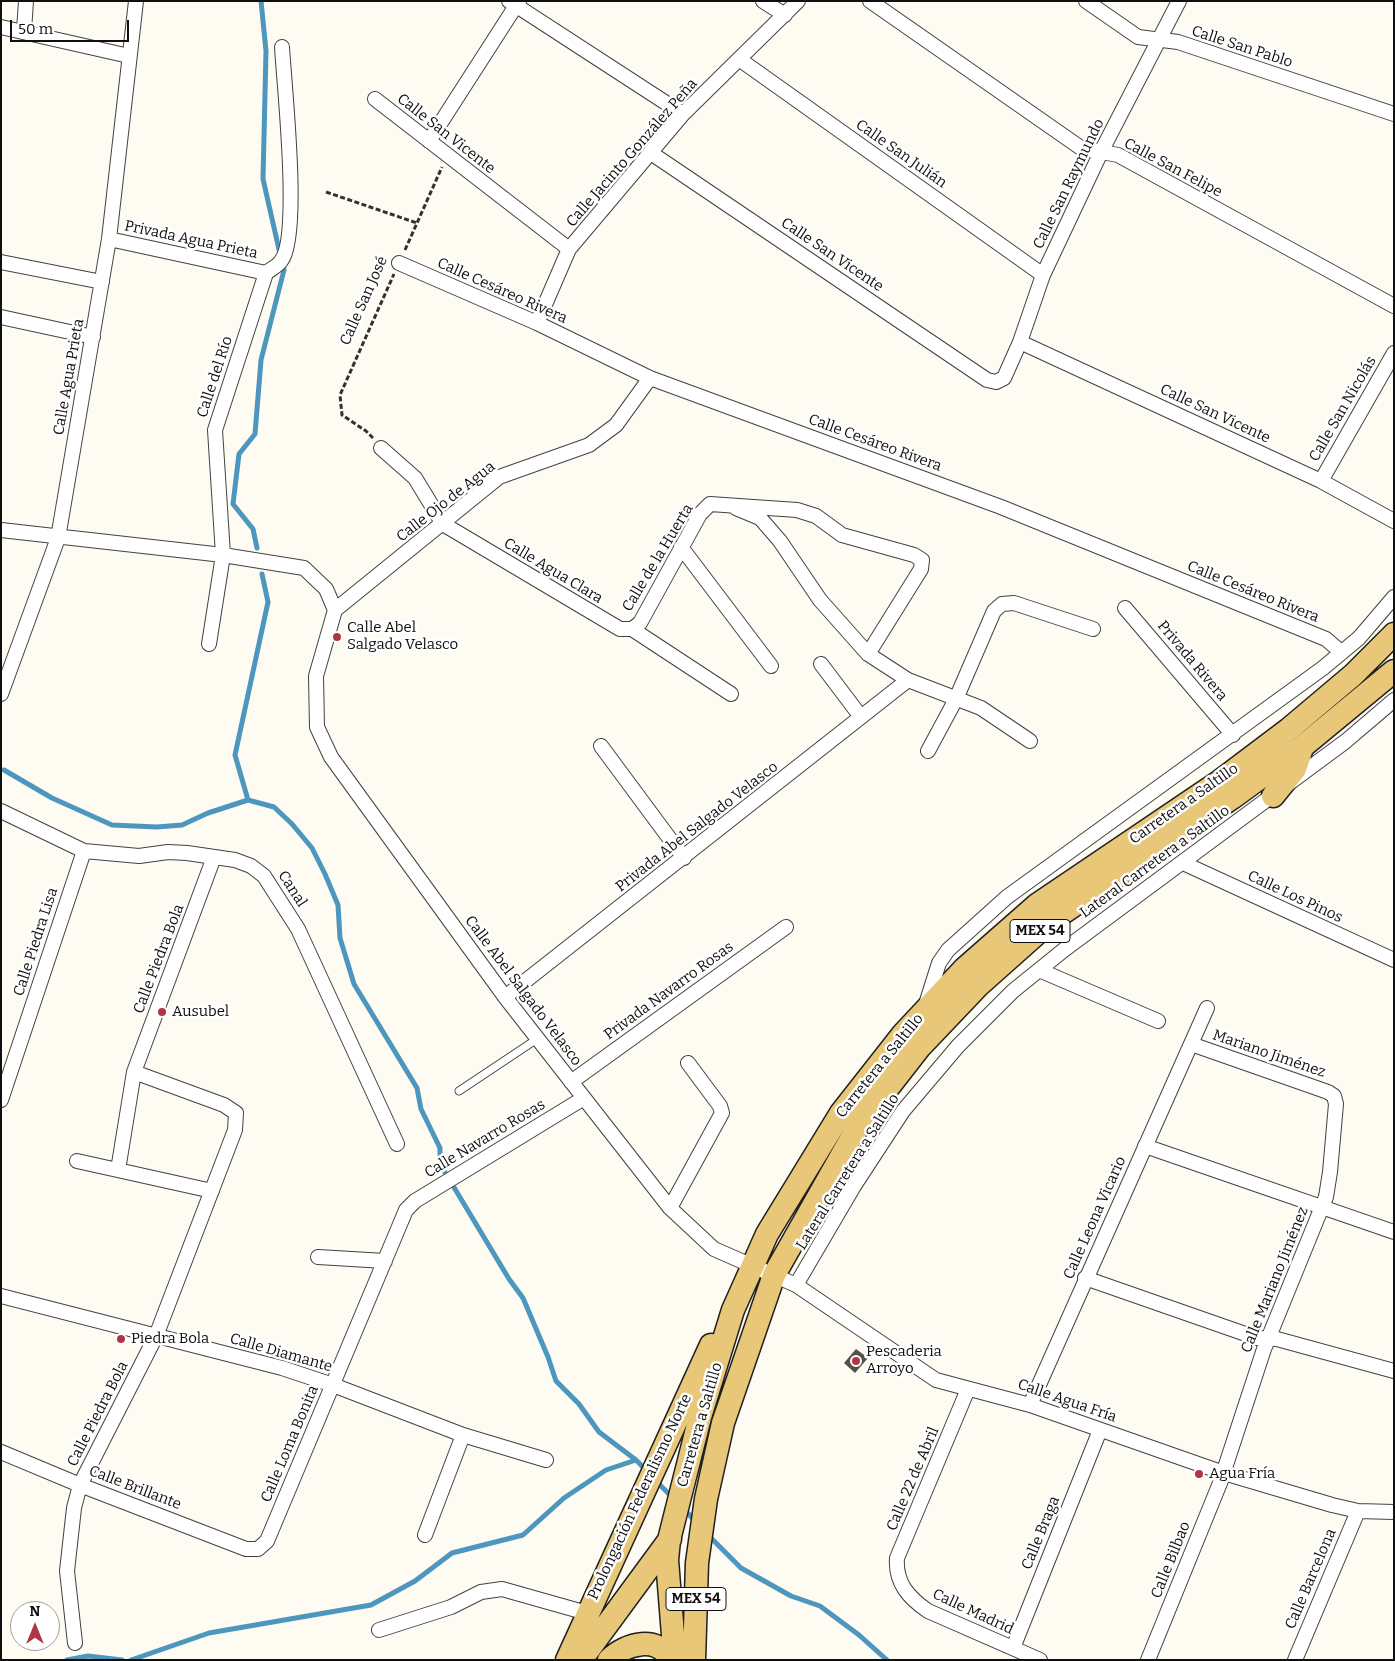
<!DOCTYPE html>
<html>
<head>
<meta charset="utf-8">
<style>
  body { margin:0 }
  #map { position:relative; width:1395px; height:1661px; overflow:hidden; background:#fdfbf2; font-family:Bitter,serif }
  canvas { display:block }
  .frame { position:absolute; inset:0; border:2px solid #0f0f0f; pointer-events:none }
  .north { position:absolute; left:10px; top:1601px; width:50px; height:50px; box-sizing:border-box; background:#fff; border:1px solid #9f9f9f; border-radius:50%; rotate:0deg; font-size:14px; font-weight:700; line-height:20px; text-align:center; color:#0f0f0f }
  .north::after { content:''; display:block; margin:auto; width:18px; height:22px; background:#ae3743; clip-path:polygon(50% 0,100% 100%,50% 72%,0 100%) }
  .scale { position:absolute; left:10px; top:20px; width:119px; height:22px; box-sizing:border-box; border:2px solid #0f0f0f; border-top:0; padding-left:6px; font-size:15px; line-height:18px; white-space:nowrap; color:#0f0f0f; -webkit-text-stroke:4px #fff; paint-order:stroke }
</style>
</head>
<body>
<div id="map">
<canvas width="1395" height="1661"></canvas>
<div class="frame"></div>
<div class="north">N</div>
<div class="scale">50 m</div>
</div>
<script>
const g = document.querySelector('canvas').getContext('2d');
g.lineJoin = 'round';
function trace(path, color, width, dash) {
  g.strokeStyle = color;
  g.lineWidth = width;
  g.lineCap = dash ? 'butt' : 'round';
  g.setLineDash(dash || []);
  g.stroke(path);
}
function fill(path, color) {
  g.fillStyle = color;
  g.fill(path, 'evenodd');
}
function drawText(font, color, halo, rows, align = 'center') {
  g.font = font + ' Bitter,serif';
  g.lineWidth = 5;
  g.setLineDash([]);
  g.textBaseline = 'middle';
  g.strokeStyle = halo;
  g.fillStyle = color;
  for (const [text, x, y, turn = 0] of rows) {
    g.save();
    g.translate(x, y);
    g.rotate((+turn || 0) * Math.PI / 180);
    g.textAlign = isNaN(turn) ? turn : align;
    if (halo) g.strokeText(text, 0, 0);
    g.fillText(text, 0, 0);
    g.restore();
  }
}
trace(new Path2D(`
  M261,1L266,51L263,179L280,254
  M257,548L253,529L233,504L239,454L255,434L261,360L284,270L282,262
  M4,770L52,798L112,825L157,827L182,825L208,813L248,800L274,807L292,824L312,848L325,874L338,905L340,938L354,984L417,1088L421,1109L440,1148V1164L509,1279L523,1298L548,1357L556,1381L579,1404L599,1432L636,1460L648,1472
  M248,800L235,755L268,602L262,574
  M655,1480L674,1499
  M683,1508L696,1522
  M707,1534L741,1568L791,1596L820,1606L859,1635L887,1660
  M67,1660L88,1656L122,1660
  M131,1660L209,1633L371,1605L415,1581L452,1553L523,1535L564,1498L606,1470L636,1460`), '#4d96bd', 5);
fill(new Path2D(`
  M856,1349L868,1358L855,1373L844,1363Z`), '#56504d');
const lane = new Path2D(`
  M459,1091L537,1039`);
const street = new Path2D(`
  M509,1L683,114
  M763,1L785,15
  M870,1L1081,148L1118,155L1394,306
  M1086,1L1138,37L1178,42L1394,114
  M1,27L129,56
  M24,31L26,1
  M739,59L1043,275
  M375,99L569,249
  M429,141L519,1
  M651,153L987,380L996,382L1004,378L1020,342L1043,275L1101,152L1179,1
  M109,239L266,273
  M1,262L102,282
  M399,263L537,323L650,378L1001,507L1326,639L1341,652
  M266,273C271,269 278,266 281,261C301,237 284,84 282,47
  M1,317L93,337
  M537,323L569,249L683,114L798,1
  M1020,342L1321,481L1394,521
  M381,448L415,478L443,524L620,629H632L731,694
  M1321,481L1394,353
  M736,508L760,518L780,541L820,600L868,654L908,680L981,708L1030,741
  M1,530L223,555L304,568L326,589L335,610L316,676L317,727L331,757L505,997L670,1208L714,1249L796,1285L936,1380L1030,1405L1224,1473L1332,1505L1358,1511L1394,1512
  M681,547L771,666
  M1125,608L1233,735
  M335,610L499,477L589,445L616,425L650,378
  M632,629L640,623L700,514L710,504L797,510L816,516L842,535L914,555L922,560L921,569L868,654
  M209,644L223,555L215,430L266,273
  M821,664L861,717
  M1,694L58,538L109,239L136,1
  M601,746L684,858
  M928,751L956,699L994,611L1002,604L1014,603L1093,629
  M1,811L84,851L139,856L168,852L187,853L235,860L251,866L264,876L298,929L397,1144
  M1183,863L1394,960
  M1039,970L1158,1021
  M505,997L908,680
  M926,1004L939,963L948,950L1007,897L1323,668L1359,638L1394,597
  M571,1082L786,927
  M1,1100L84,851
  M1145,1146L1394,1232
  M77,1161L212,1191
  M118,1170L134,1072L214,857
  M670,1208L722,1113L720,1106L688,1063
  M318,1257L385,1261
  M1085,1278L1257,1338L1277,1339L1394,1371
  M796,1285L854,1186L903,1111L958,1046L1013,991L1065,949L1346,741L1394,700
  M1,1296L282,1368L333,1385L463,1435L546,1460
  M968,1389L897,1558C895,1583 909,1598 928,1611L1040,1660
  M1030,1405L1207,1008
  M1,1452L80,1485L246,1549H258L267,1541L406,1210L415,1201L584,1098
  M425,1535L463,1435
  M379,1630L451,1607L481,1592L502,1589L587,1613
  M75,1643L67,1571L74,1508L80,1485L156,1336L235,1130L236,1113L224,1105L134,1072
  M1013,1648L1100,1430
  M1148,1660L1220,1483L1264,1349L1326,1197L1330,1172L1336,1104L1334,1096L1328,1092L1191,1044
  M1295,1660L1358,1511`);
const primary = new Path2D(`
  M1273,796L1295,769L1302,748
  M567,1660L711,1345
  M581,1660L670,1539
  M609,1660C626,1643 658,1635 671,1660
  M675,1660L667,1560L669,1540L700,1417L733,1310L767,1234L841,1113L903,1034L964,969L1038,904L1220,781L1289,729L1353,675L1394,634
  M694,1660L697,1563L706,1499L723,1423L774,1275L859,1125L919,1048L979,985L1051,921L1232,798L1302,747L1394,671`);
trace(lane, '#424242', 9);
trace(street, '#424242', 16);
trace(primary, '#202020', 25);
trace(new Path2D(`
  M326,192L417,223
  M405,250L442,167
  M373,438L366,431L342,415L340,395L394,274`), '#313131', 3, [5, 2.5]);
trace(lane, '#fff', 7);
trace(street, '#fff', 14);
trace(primary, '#e8c778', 22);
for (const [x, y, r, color] of [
  [337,637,5,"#ae3743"],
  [162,1012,5,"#ae3743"],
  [121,1339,5,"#ae3743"],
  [856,1361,5,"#ae3743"],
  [1199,1474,5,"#ae3743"]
]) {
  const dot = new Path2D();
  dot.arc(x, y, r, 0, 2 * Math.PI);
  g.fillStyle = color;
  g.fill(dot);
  trace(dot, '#fff', 2);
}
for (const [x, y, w] of [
  [1040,931,60],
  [696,1599,60]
]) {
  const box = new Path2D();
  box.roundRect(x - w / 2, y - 11.5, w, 23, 4);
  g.fillStyle = '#fff';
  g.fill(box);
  trace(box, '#0f0f0f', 1);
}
drawText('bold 14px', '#0f0f0f', null, [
  ["MEX 54",1040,931],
  ["MEX 54",696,1599]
]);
drawText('15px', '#0f0f0f', '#fff', [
  ["Calle San Pablo",1242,47,18],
  ["Calle San Vicente",446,134,38],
  ["Calle Jacinto González Peña",632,153,-49],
  ["Calle San Julián",901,154,35],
  ["Calle San Felipe",1173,168,28],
  ["Calle San Raymundo",1069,184,-64],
  ["Privada Agua Prieta",191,240,12],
  ["Calle San Vicente",832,255,34],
  ["Calle Cesáreo Rivera",502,291,24],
  ["Calle San José",364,301,-66],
  ["Calle Agua Prieta",69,377,-80],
  ["Calle del Río",215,377,-72],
  ["Calle San Nicolás",1343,409,-60],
  ["Calle San Vicente",1215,414,25],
  ["Calle Cesáreo Rivera",875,443,20],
  ["Calle Ojo de Agua",446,502,-38],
  ["Calle de la Huerta",658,558,-59],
  ["Calle Agua Clara",553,571,31],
  ["Calle Cesáreo Rivera",1253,592,22],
  ["Privada Rivera",1192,661,50],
  ["Carretera a Saltillo",1184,804,-35],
  ["Privada Abel Salgado Velasco",697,827,-38],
  ["Lateral Carretera a Saltillo",1155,862,-36],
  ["Canal",292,889,57],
  ["Calle Los Pinos",1295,897,25],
  ["Calle Piedra Lisa",36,942,-72],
  ["Calle Piedra Bola",159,959,-69],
  ["Calle Abel Salgado Velasco",523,991,53],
  ["Privada Navarro Rosas",669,991,-36],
  ["Mariano Jiménez",1269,1054,19],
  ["Carretera a Saltillo",880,1066,-51],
  ["Calle Navarro Rosas",485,1139,-31],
  ["Lateral Carretera a Saltillo",848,1172,-58],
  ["Calle Leona Vicario",1095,1218,-66],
  ["Calle Mariano Jiménez",1275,1280,-68],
  ["Calle Diamante",281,1353,16],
  ["Calle Agua Fría",1067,1401,19],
  ["Calle Piedra Bola",98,1414,-63],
  ["Carretera a Saltillo",700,1425,-74],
  ["Calle Loma Bonita",290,1444,-67],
  ["Calle 22 de Abril",913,1479,-67],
  ["Calle Brillante",135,1488,21],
  ["Prolongación Federalismo Norte",640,1497,-65],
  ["Calle Braga",1041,1533,-68],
  ["Calle Bilbao",1171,1560,-68],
  ["Calle Barcelona",1311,1579,-67],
  ["Calle Madrid",973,1612,25]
]);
drawText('15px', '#0f0f0f', '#fff', [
  ["Calle Abel",347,628],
  ["Salgado Velasco",347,645],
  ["Ausubel",172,1012],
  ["Piedra Bola",131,1339],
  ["Pescaderia",866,1352],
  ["Arroyo",866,1369],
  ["Agua Fría",1209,1474]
], 'left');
</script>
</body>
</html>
